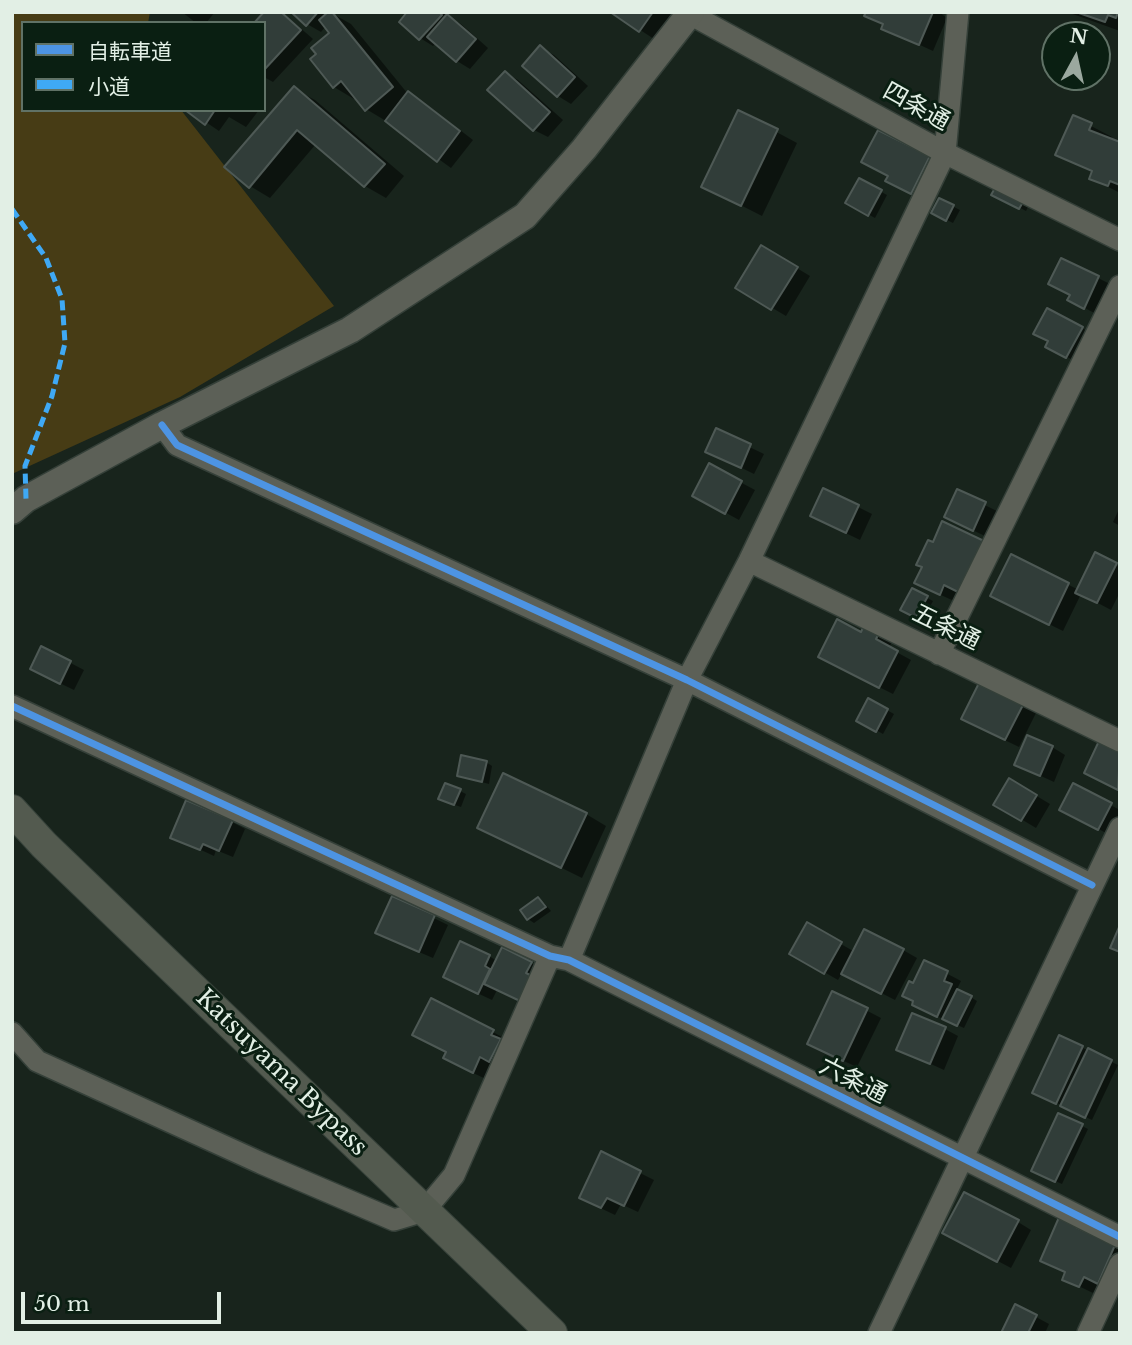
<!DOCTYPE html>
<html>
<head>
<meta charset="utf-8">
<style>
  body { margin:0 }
  #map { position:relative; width:1132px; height:1345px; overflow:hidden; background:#18241c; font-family:"Libre Baskerville","Noto Sans JP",serif }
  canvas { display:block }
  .frame { position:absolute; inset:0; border:14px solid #e2efe5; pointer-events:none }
  .legend { position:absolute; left:21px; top:21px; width:245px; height:91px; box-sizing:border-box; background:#0a1f12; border:2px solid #607266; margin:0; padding:9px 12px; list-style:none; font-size:21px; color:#e2efe5 }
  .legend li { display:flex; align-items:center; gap:14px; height:35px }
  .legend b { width:35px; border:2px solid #607266 }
  .north { position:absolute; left:1041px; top:21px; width:70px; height:70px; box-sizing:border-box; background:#0a1f12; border:2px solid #607266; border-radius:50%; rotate:8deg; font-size:19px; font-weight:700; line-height:28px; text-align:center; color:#e2efe5 }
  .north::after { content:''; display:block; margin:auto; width:24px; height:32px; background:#9ba89f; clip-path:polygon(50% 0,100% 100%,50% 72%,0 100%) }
  .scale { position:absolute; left:21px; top:1292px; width:200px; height:32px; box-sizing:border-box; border:4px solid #e2efe5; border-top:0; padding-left:9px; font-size:21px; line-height:24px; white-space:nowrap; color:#e2efe5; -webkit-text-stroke:5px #0a1f12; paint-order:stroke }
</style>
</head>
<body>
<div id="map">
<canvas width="1132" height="1345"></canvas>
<div class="frame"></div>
<ul class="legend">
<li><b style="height:9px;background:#4d94e3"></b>自転車道</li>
<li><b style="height:9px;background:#3fa9f5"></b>小道</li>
</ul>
<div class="north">N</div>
<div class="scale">50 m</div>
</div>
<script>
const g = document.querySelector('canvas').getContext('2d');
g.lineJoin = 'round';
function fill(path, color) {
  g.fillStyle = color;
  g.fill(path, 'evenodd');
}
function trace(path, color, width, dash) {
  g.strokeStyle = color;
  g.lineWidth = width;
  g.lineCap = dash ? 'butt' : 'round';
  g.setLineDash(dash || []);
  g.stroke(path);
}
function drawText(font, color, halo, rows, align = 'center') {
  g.font = font + ' "Libre Baskerville","Noto Sans JP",serif';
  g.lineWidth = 6;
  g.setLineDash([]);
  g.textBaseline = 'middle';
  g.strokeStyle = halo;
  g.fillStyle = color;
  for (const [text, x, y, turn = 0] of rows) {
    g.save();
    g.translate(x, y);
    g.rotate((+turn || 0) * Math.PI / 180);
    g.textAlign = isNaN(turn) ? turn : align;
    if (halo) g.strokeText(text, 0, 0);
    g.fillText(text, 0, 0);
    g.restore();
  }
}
fill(new Path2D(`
  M12,12H150L148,23H23V110H181L334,306L180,397L12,474Z`), '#473c15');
fill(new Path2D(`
  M182,12H215L206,23H196Z
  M266,12H282L313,39L273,82L264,77Z
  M294,12H335V15L351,24L408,94L422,101L473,140L451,168L386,121L366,109L356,97L354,99L334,87L332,34L326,26L321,32L307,24Z
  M410,12H442L461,24L488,48L470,69L457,61L436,43L433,46L420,38Z
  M613,12H682L660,43Z
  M868,12H939L947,18L933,51L883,28L885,25L867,15Z
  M1067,12H1120V31Z
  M541,48L554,55L588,86L571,104L558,96Z
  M505,73L518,80L563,120L548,137L534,130Z
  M294,89L315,100L404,176L386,198L365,186L316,144L270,198L250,186Z
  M188,110H259L246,127L229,117L219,131Z
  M739,112L797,143L762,216L703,186Z
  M1074,117L1112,137L1110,140L1120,144V193L1091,178L1093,173L1057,155Z
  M879,132L943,165L925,200L901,188L889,176Z
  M859,180L887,195L875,218L847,203Z
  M996,190L1028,207L1026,211L994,194Z
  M940,200L960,210L953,223L933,213Z
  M762,247L810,276L786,316L737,287Z
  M1062,260L1112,285L1098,315L1083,307L1072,295Z
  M1082,328L1095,336L1080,364L1047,346Z
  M716,431L764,454L754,474L707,451Z
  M710,466L755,490L739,520L708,503Z
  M824,490L872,514L860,540L825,523Z
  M958,492L999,512L987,537L960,524Z
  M1120,507V526L1113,522Z
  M984,542L954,601L930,590Z
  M1096,555L1120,567V592L1111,610L1081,594L1063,631L1006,603L1012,557L1079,590Z
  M912,590L933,601L923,620L902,609Z
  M866,625L893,640L889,648L911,660L893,694L833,664L862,634Z
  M42,648L84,670L74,690L45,676Z
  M869,700L894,714L883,734L858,720Z
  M1023,705L1036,713L1019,747L976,726Z
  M1052,747L1065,755L1054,782L1017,765Z
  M1120,752V790L1099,780Z
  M486,762L492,766L489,784L459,776Z
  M1010,780L1050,804L1036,828L996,804Z
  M1074,786L1120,810V822L1112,836L1075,817Z
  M460,791L466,794L461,807L446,802Z
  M586,814L606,826L582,878L479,827Z
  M232,822L245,829L233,857L216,850L214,856L173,837Z
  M393,898L448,925L433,958L391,940Z
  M538,899L544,903L551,911L534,923L528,919Z
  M807,925L855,952L903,950L917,958L895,1000L842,973L838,980L791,953Z
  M489,956L497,961L531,963L544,971L497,990L492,1000L458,984Z
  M925,962L961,981L957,989L977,1001L964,1028L927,1012L914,986Z
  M833,993L881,1018L857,1067L822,1051Z
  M945,1029L958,1036L944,1070L898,1049Z
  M493,1032L513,1043L511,1047L520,1053L510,1072L494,1083L465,1069L448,1052Z
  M1060,1037L1118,1065L1092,1120L1040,1095Z
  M1082,1126L1088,1129L1062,1184L1039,1174Z
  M602,1154L654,1180L638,1212L621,1204L615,1215L594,1205Z
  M1061,1217L1090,1232L1089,1235L1120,1250V1273L1112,1290L1098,1283L1093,1293L1064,1279L1067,1273L1042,1260Z
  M1018,1222L1031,1230L1011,1268L958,1240Z
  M1036,1317L1049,1324L1045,1333H1003Z`), '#0007');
const building = new Path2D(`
  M264,12H281L301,30L264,70V23H254Z
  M291,12H318L306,26Z
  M328,12H332L393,87L365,111L341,81L333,88L310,59L316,54L311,48L329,33L319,20Z
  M407,12H439L442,15L419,40L399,22Z
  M610,12H653L639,32Z
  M866,12H933L919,45L881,29L883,24L864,16Z
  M1076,12H1118L1116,18L1108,15L1105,22Z
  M447,14L476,39L456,62L427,37Z
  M540,45L575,77L557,97L522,66Z
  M505,71L550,112L533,131L487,90Z
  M294,86L385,164L364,187L297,130L249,188L224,167Z
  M408,91L460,131L437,162L385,121Z
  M185,110H215L205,125Z
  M738,110L778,129L741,206L701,187Z
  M1073,115L1092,123L1089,130L1120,142V185L1110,181L1108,186L1089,179L1092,171L1055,155Z
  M878,130L930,156L911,194L885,181L888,176L861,162Z
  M859,178L882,190L868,216L845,203Z
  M995,188L1023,202L1019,209L991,195Z
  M939,198L954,205L946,221L931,213Z
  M761,245L798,267L771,310L735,288Z
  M1061,258L1099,276L1084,309L1067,300L1070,295L1048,284Z
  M1047,308L1083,327L1066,358L1045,347L1048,341L1033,334Z
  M716,428L751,444L741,468L705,452Z
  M709,463L742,481L725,514L692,496Z
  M823,488L859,505L846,533L810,516Z
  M957,489L986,502L973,531L944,517Z
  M942,521L984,541L960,593L944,585L940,595L914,583L922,567L916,565L928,540L933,542Z
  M1095,552L1117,563L1097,603L1075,593Z
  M1011,554L1069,583L1049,625L990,596Z
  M912,588L928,596L916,618L900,610Z
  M837,619L861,632L865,623L880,631L876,639L898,651L879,688L818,657Z
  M41,646L71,661L60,684L30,669Z
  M980,681L1024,703L1005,740L961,719Z
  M868,698L888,709L876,732L856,721Z
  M1027,735L1053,746L1040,776L1014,765Z
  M1099,741L1120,750L1118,790L1084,773Z
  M461,755L487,761L482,782L457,776Z
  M503,773L587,813L561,868L477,828Z
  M1009,778L1037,795L1021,821L993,805Z
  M445,783L461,789L454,805L438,799Z
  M1073,783L1112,803L1098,830L1059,810Z
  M186,800L233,820L219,851L203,844L200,850L170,838Z
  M392,896L435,915L419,952L375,933Z
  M538,897L546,907L527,920L520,910Z
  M807,922L842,942L824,974L789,954Z
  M1120,925V952L1110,948Z
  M864,929L904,949L881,994L841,974Z
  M460,941L490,955L485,966L490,969L478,994L443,977Z
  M502,947L532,962L526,973L532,976L520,1001L484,984Z
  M924,960L948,971L944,981L952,984L937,1017L912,1005L913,1001L902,996L909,981L913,983Z
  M957,989L972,996L957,1026L942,1019Z
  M832,991L868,1008L843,1061L807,1044Z
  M431,998L494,1030L491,1035L501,1039L489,1062L480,1057L473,1073L443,1058L446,1052L412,1035Z
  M912,1013L946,1027L930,1064L896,1050Z
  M1059,1035L1083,1046L1056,1104L1032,1093Z
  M1088,1048L1112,1060L1085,1118L1060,1106Z
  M1058,1113L1083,1124L1055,1182L1031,1171Z
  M601,1151L641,1171L624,1206L607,1198L601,1208L579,1198Z
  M964,1192L1019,1220L997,1262L942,1233Z
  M1060,1215L1078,1223L1076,1227L1115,1245L1098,1284L1084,1277L1079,1287L1062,1280L1065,1272L1040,1261Z
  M1015,1304L1037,1315L1028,1333H1001Z`);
fill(building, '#313d39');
trace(building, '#4e5955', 2);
const minor = new Path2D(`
  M690,14L945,153L1120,240
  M162,425L177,445L687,680L1092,885
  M749,561L1120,741
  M939,654L1120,286
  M12,706L550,956L569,960L1120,1237
  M569,960L687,680L749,561L945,153L958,12
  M12,1033L37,1061L261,1163L394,1220L424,1211L454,1175L550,956
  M879,1333L1120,828
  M1088,1333L1120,1264`);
const tertiary = new Path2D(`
  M12,511L26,499L162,425L350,330L525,216L584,149L691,12`);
const secondary = new Path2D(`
  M12,810L44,845L552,1333`);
trace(minor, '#354039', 24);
trace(tertiary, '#354039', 29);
trace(secondary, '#354039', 32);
trace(minor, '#5c6057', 21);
trace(tertiary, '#5c6057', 26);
trace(secondary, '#535a4f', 30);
trace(new Path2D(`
  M12,209L46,258L62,299L65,343L52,396L25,466L26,499`), '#3fa9f5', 5, [10, 5]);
trace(new Path2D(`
  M162,425L177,445L687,680L1092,885
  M12,706L550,956L569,960L1120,1237`), '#4d94e3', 7);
drawText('24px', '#e2efe5', '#0a1f12', [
  ["四条通",916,107,29],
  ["五条通",946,628,26],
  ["Katsuyama Bypass",281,1073,44],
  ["六条通",853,1081,27]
]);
</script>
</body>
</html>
